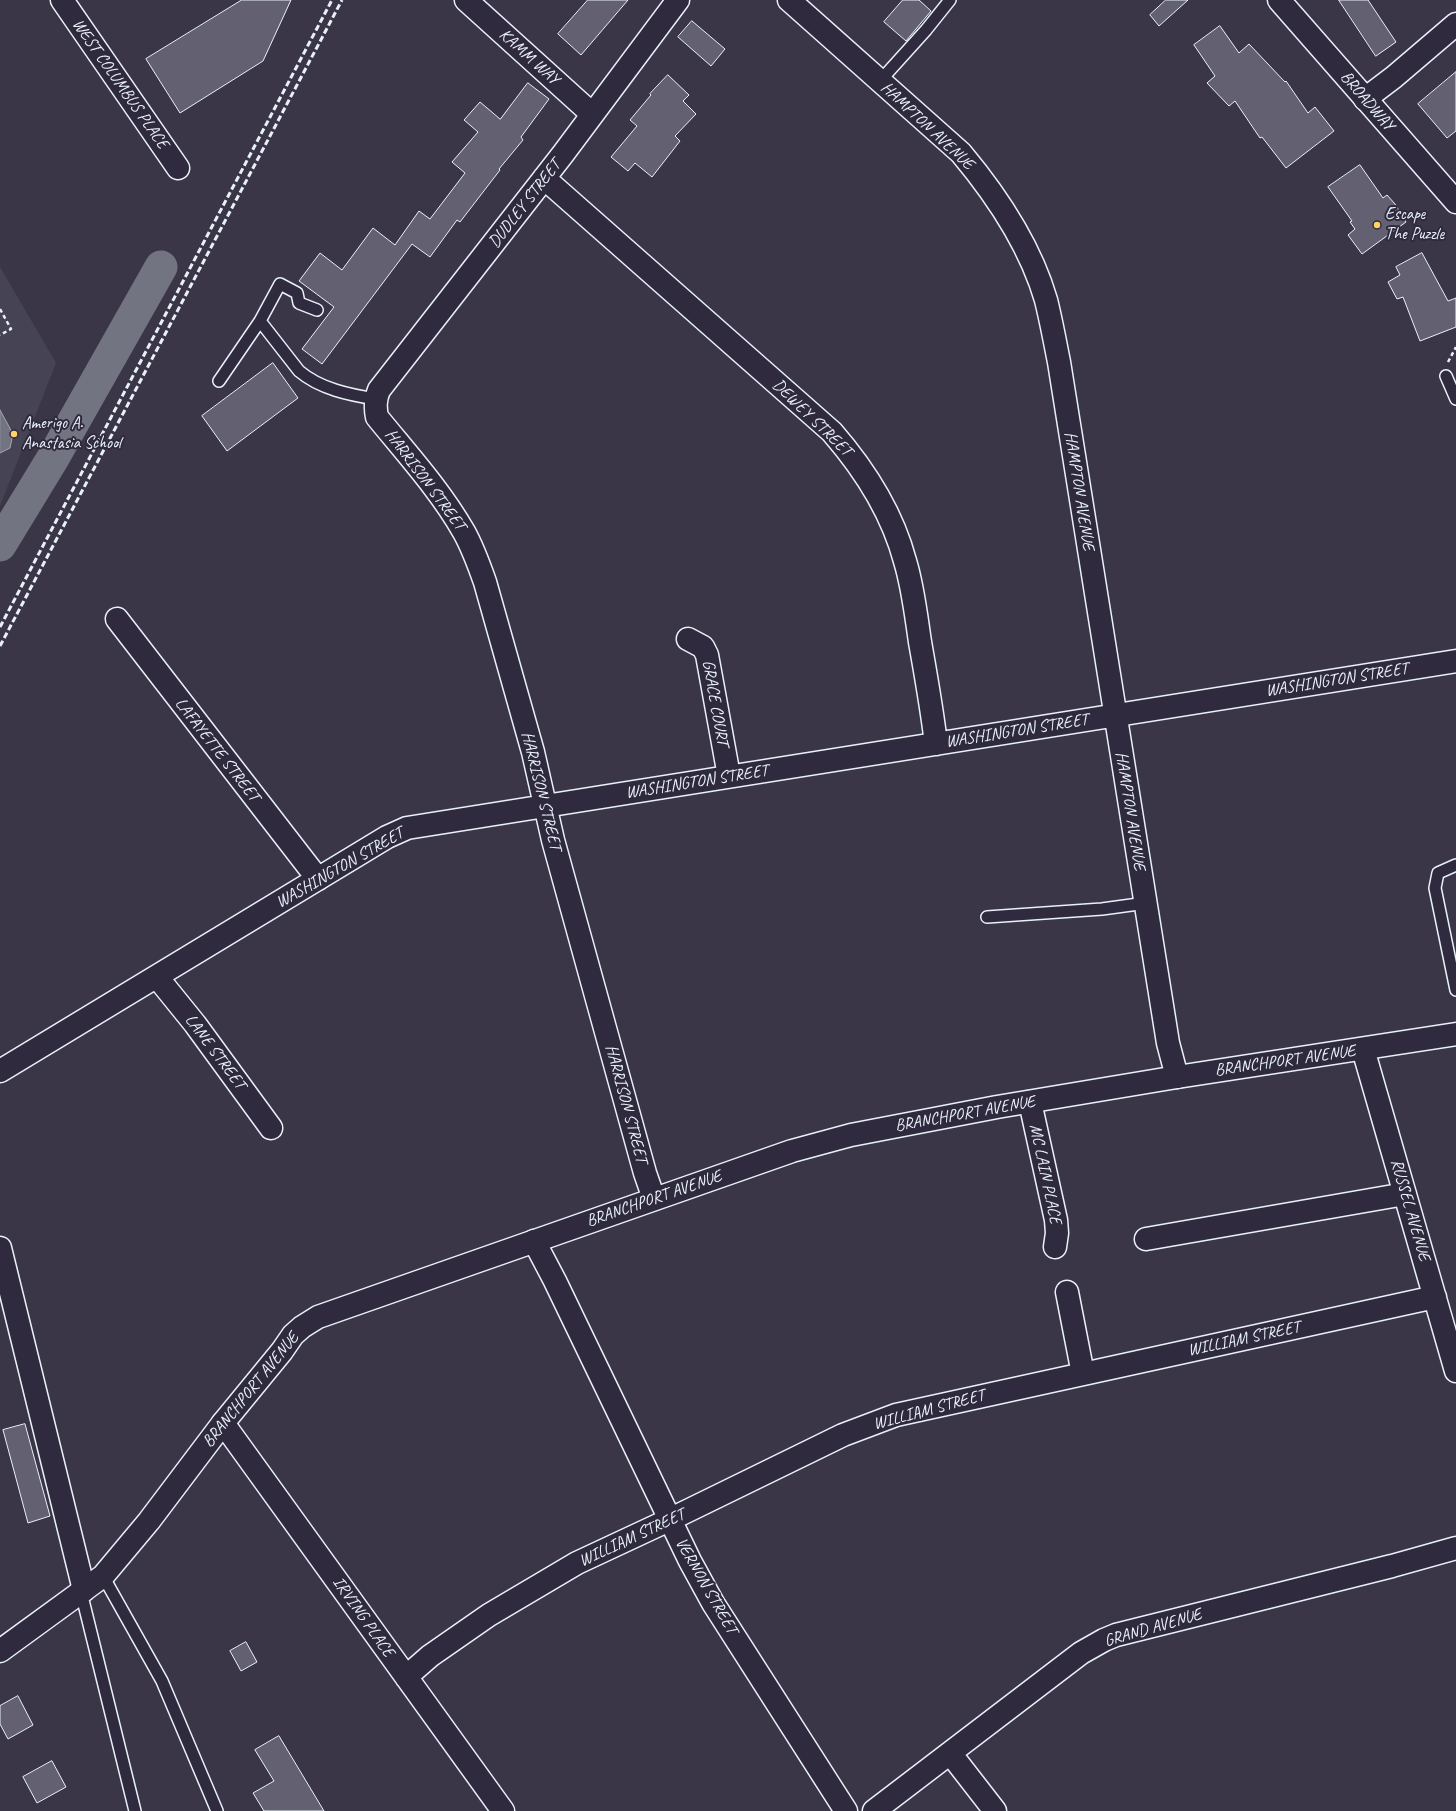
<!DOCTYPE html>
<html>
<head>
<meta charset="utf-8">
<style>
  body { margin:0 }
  canvas { display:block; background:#3a3648 }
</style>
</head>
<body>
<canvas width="1456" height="1811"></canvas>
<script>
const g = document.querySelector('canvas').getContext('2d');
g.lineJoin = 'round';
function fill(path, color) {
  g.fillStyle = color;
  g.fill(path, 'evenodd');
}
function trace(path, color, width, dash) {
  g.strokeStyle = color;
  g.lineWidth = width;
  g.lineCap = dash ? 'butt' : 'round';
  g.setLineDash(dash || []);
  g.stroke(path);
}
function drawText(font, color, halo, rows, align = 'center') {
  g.font = font + ' Caveat,sans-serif';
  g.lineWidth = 4;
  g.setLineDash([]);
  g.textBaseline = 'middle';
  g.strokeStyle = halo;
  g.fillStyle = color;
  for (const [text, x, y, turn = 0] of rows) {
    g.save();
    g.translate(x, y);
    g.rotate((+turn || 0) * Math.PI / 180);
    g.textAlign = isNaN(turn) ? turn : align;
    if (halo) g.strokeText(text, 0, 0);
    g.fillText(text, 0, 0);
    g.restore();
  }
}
fill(new Path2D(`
  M0,267L56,363L0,506Z`), '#464354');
const water = new Path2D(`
  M0,410L13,434L10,448L0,453Z`);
fill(water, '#737482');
trace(water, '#a2a6b1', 1);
trace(new Path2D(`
  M0,545L53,458L161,267`), '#737482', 33);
const building = new Path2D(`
  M242,0H291L263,61L180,113L146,59Z
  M588,0H628L581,55L558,34Z
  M903,0H919L931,11L906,41L884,22Z
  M1166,0H1188L1159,26L1150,15Z
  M1339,0H1368L1396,42L1376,56Z
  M692,21L725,49L711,66L678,37Z
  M1220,26L1239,53L1249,44L1285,82L1286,81L1308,113L1315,107L1334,131L1286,168L1262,137L1260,138L1235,101L1229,106L1207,83L1215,76L1194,45Z
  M1456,72V131L1447,138L1418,104Z
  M668,75L689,95L683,101L696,114L675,136L680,141L652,177L635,163L628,171L611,157L637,126L630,120L651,95L650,94Z
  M528,83L549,99L521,137L523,140L499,169L500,170L460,222L457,220L430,257L412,244L322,364L302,349L334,307L299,281L320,253L342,270L373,228L395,245L419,211L430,219L465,173L452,162L478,132L464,120L480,102L500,119Z
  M1360,165L1383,198L1387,195L1395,204L1406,222L1362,254L1348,235L1355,229L1350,222L1352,221L1328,187Z
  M1422,253L1448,301L1456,298V327L1420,341L1403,297L1397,299L1388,282L1400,275L1396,267Z
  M273,363L298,398L227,451L202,416Z
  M25,1424L50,1516L28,1523L3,1430Z
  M246,1642L257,1662L241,1671L230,1651Z
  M18,1696L33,1725L8,1739L0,1724V1706Z
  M279,1736L324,1811H264L253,1793L274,1781L255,1750Z
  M52,1761L66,1787L37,1803L23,1777Z`);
fill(building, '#636171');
trace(building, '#e8f1f8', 1);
const lane = new Path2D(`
  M880,81L926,30L950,0
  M317,310L299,303L297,293L280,284L260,321L299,371C320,389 350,395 376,399
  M1446,376L1456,399
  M219,381L260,321
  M1456,865L1438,873L1435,888L1456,990
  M987,917L1102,909L1146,903
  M103,1576L162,1681L217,1811
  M81,1592L135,1811`);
const street = new Path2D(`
  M62,0L178,168
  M466,0L592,114
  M789,0L961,153C997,196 1030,245 1046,300C1051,320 1055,342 1059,362L1168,1043L1177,1077
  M1365,99L1394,77L1456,24
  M544,178L832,432C865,470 892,512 905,561C913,587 916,615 920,642C926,676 932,709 936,744
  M117,619L318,879
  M688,639L703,647L707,655L729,776
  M157,977L195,1024L271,1128
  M1363,1049L1456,1371
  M0,1071L387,837L407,828L1456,661
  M1030,1102L1056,1220L1057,1233L1055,1247
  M654,1199L645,1173L553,840L533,752L485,582C479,565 473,548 464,532C440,490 407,454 377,417C375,407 375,400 379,390L563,154L678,0
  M1146,1239L1405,1194
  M534,1241L555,1281L690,1561L713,1603L846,1811
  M0,1248L84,1590
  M1067,1292L1083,1374
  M223,1423L503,1811
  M406,1677L430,1656L489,1615L577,1563L669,1520L843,1435L896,1415L1435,1297
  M950,1753L995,1811
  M874,1811L1081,1653L1104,1640L1116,1635L1392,1566L1456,1548`);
const secondary = new Path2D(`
  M1279,0L1456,202
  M0,1651L103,1576L149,1521L223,1423L282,1351L293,1335L302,1327L318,1317L792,1151L851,1135L997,1107L1177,1077L1456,1034`);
trace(lane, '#e8f1f8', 14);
trace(street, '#e8f1f8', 25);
trace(secondary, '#e8f1f8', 25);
trace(new Path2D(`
  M0,309L11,329L0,335
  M1448,362L1456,347`), '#e8f1f8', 2.5, [4, 3]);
trace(lane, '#2f2a3d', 11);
trace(street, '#2f2a3d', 22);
trace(secondary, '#2f2a3d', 22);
trace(new Path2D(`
  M0,627L332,0
  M0,646L342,0`), '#e8f1f8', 3, [6, 3]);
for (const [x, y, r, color] of [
  [1377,225,4,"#ffd166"],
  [14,434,4,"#ffd166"]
]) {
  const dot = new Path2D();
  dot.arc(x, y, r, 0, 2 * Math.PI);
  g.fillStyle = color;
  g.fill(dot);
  trace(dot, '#2f2a3d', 1.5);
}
drawText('17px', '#e8f1f8', '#2f2a3d', [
  ["KAMM WAY",529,57,42],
  ["WEST COLUMBUS PLACE",120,84,55],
  ["BROADWAY",1367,101,49],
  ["HAMPTON AVENUE",927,126,43],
  ["DUDLEY STREET",525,204,-52],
  ["DEWEY STREET",812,418,44],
  ["HARRISON STREET",425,480,53],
  ["HAMPTON AVENUE",1079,491,81],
  ["WASHINGTON STREET",1337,680,-9],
  ["GRACE COURT",715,703,80],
  ["WASHINGTON STREET",1017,731,-9],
  ["LAFAYETTE STREET",217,750,52],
  ["WASHINGTON STREET",697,782,-9],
  ["HARRISON STREET",541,791,76],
  ["HAMPTON AVENUE",1130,811,81],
  ["WASHINGTON STREET",340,868,-30],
  ["LANE STREET",215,1052,53],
  ["BRANCHPORT AVENUE",1285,1061,-8],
  ["HARRISON STREET",626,1104,75],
  ["BRANCHPORT AVENUE",965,1114,-10],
  ["MC LAIN PLACE",1045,1174,78],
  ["BRANCHPORT AVENUE",654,1199,-19],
  ["RUSSEL AVENUE",1410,1210,74],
  ["WILLIAM STREET",1244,1339,-12],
  ["BRANCHPORT AVENUE",251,1390,-51],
  ["WILLIAM STREET",929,1410,-15],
  ["WILLIAM STREET",632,1538,-25],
  ["VERNON STREET",706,1586,60],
  ["IRVING PLACE",363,1617,55],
  ["GRAND AVENUE",1153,1628,-16]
]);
drawText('17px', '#e8f1f8', '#2f2a3d', [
  ["Escape",1385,215],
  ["The Puzzle",1385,235],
  ["Amerigo A.",22,424],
  ["Anastasia School",22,444]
], 'left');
</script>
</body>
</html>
